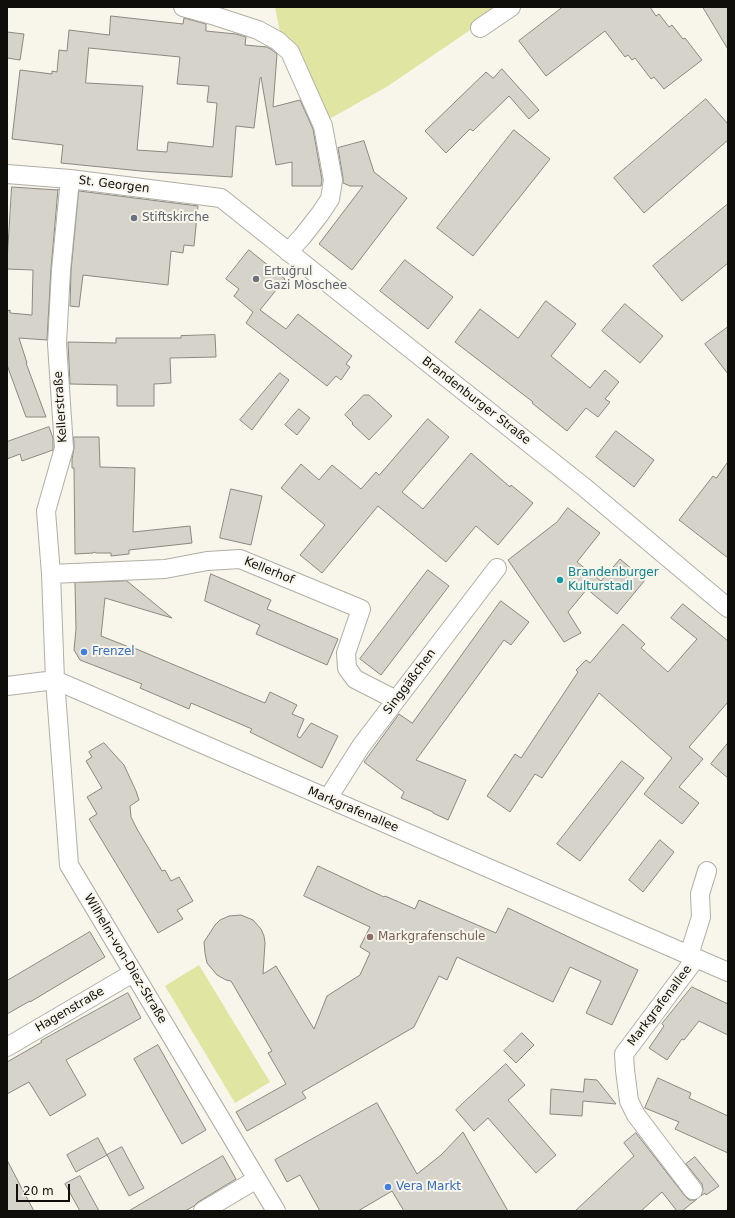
<!DOCTYPE html>
<html>
<head>
<meta charset="utf-8">
<style>
  body { margin:0 }
  #map { position:relative; width:735px; height:1218px; overflow:hidden; background:#f8f5eb; font-family:"DejaVu Sans",sans-serif }
  canvas { display:block }
  .frame { position:absolute; inset:0; border:8px solid #0f0e0b; pointer-events:none }
  .scale { position:absolute; left:16px; top:1184px; width:54px; height:18px; box-sizing:border-box; border:2px solid #0f0e0b; border-top:0; padding-left:5px; font-size:12px; line-height:14px; white-space:nowrap; color:#0f0e0b; -webkit-text-stroke:3px #f8f5eb; paint-order:stroke }
</style>
</head>
<body>
<div id="map">
<canvas width="735" height="1218"></canvas>
<div class="frame"></div>
<div class="scale">20 m</div>
</div>
<script>
const g = document.querySelector('canvas').getContext('2d');
g.lineJoin = 'round';
function fill(path, color) {
  g.fillStyle = color;
  g.fill(path, 'evenodd');
}
function trace(path, color, width, dash) {
  g.strokeStyle = color;
  g.lineWidth = width;
  g.lineCap = dash ? 'butt' : 'round';
  g.setLineDash(dash || []);
  g.stroke(path);
}
function drawText(font, color, halo, rows, align = 'center') {
  g.font = font + ' "DejaVu Sans",sans-serif';
  g.lineWidth = 4;
  g.setLineDash([]);
  g.textBaseline = 'middle';
  g.strokeStyle = halo;
  g.fillStyle = color;
  for (const [text, x, y, turn = 0] of rows) {
    g.save();
    g.translate(x, y);
    g.rotate((+turn || 0) * Math.PI / 180);
    g.textAlign = isNaN(turn) ? turn : align;
    if (halo) g.strokeText(text, 0, 0);
    g.fillText(text, 0, 0);
    g.restore();
  }
}
fill(new Path2D(`
  M275,7H504L388,86L324,122L281,37Z
  M199,965L270,1082L235,1103L165,986Z`), '#e0e5a1');
const building = new Path2D(`
  M563,7H650L656,16L659,14L669,27L672,25L683,39L685,38L702,60L664,89L654,77L651,79L635,58L632,60L628,55L625,57L605,31L546,76L519,41Z
  M703,7H728V49Z
  M111,16L183,24L184,18L206,24V31L236,34L246,37L245,45L267,47L272,50L277,54L273,107L300,100L313,129L322,180L321,186H292V162L276,165L261,77L260,78L254,128L236,126L232,177L141,171L61,163L63,145L12,139L20,70L52,74V71L57,72L59,50L67,51L69,30L109,35ZM89,48L180,57L177,84L209,86L207,102L217,103L213,147L168,142L167,152L137,150L143,86L86,83Z
  M7,32L24,34L20,60L7,58Z
  M502,69L539,110L529,119L509,96L473,131L470,129L446,153L425,131L486,72L493,78Z
  M706,99L728,124V140L644,213L614,178Z
  M514,130L550,159L473,256L437,228Z
  M364,141L374,172L407,198L352,270L319,244L363,186H350L343,183V178L338,148Z
  M12,187L58,190V189L51,269L47,340L19,338L27,363H26L46,417H26L7,365V311L10,310V313L32,315L33,270L7,269Z
  M79,191L198,206L194,246L184,245L183,253L171,251L168,285L83,275L79,307L70,306L71,271Z
  M728,204V263L682,301L653,266Z
  M249,250L285,279L260,310L286,329L298,314L352,356L346,364L350,367L341,380L336,376L327,386L246,323L253,312L234,296L239,289L226,279Z
  M405,260L453,297L428,329L380,291Z
  M546,301L576,324L551,356L590,388L605,370L619,382L605,399L610,402L598,417L586,408L567,431L532,403L533,402L455,342L480,309L518,338Z
  M625,304L663,336L640,363L602,331Z
  M728,327V374L705,344Z
  M215,335L216,357L170,358L171,383L154,384V406H117V385L70,384L68,342L116,343V338H181V336Z
  M280,373L289,380L252,430L240,420Z
  M364,395H369L392,416L369,440L352,424L353,423L345,415Z
  M299,409L310,418L297,435L285,425Z
  M428,419L449,437L402,492L423,509L471,453L510,487L511,485L533,503L498,545L476,526L446,562L378,506L322,573L300,555L325,525L281,488L301,464L319,480L332,465L361,489L376,472L379,475Z
  M49,427L53,438V450L22,461L20,454L7,459V442Z
  M616,431L654,460L634,487L596,457Z
  M74,437H99L100,467L135,468L133,532L190,526L192,543L129,550V554L111,556V553H96L94,552L93,553L75,554L74,468H72V459L74,448Z
  M728,462V558L679,520L713,476L716,478Z
  M231,489L262,496L251,545L220,538Z
  M568,508L600,533L577,562L601,581L620,559L645,580L617,614L587,589L568,612L581,633L564,642L508,560L557,522Z
  M428,570L449,586L381,675L360,659Z
  M211,574L271,600L267,609L338,639L327,665L256,634L260,625L205,601Z
  M127,581L172,618L105,598L101,636L134,649V648L265,703L270,692L297,705L292,714L304,719L297,736L300,738L311,723L338,736L322,768L250,732L252,729L191,703L189,709L140,688L142,684L80,660L74,650L76,629L75,583Z
  M501,601L529,622L511,645L504,640L416,760L466,780L448,820L433,813V812L401,798L404,792L364,762L399,714L412,723Z
  M683,604L728,641V702L689,747L703,759L679,787L699,803L682,824L644,794L672,758L599,693L542,778L535,774L510,812L487,796L515,754L521,758L578,672L576,670L586,660L590,663L623,624L645,644L641,648L668,672L697,639L671,618Z
  M104,743L124,765L136,791L139,800L130,806L131,817L137,829L162,871L165,870L171,881L179,877L193,901L177,910L183,919L158,933L89,819L97,814L87,797L102,788L86,761L92,757L89,752Z
  M728,743V778L711,764Z
  M622,761L644,778L580,861L557,844Z
  M660,840L674,852L643,892L629,880Z
  M318,866L384,897L385,896L415,909L419,900L496,933L508,908L638,970L612,1025L586,1013L601,981L570,967L553,1002L457,957L447,980L439,976L414,1027L302,1092L306,1098L247,1131L236,1112L286,1084L268,1053L272,1051L231,981L226,980L217,975L207,963L205,953L204,942L215,925L220,920L229,916L241,915L253,920L261,929L264,936L265,943L263,974L276,966L314,1029L327,996L360,975L370,953L360,947L370,927L304,896Z
  M90,932L105,957L30,1002V1001L7,1014V981Z
  M692,987L728,1004V1035L699,1021L684,1040L682,1039L667,1060L649,1048L664,1026L662,1024Z
  M128,993L141,1018L66,1060L86,1095L50,1116L29,1082L7,1094V1062L42,1042L41,1041Z
  M522,1033L534,1045L516,1063L504,1051Z
  M158,1045L206,1130L182,1144L134,1059Z
  M506,1064L525,1085L508,1100L556,1155L536,1173L488,1118L474,1131L456,1110Z
  M658,1078L691,1093L689,1098L728,1116V1153L675,1129L679,1122L645,1108Z
  M585,1079L597,1080L616,1104L583,1101L582,1116L550,1114L551,1089L583,1092Z
  M377,1103L417,1174L441,1155L463,1132L508,1211H404L392,1191L358,1211H320L300,1175L287,1182L275,1160Z
  M636,1133L685,1196L689,1200H694L697,1199L682,1211H677L662,1192L641,1211H575L634,1156L624,1143Z
  M98,1138L107,1155L76,1172L67,1155Z
  M122,1147L144,1188L129,1196L107,1155Z
  M223,1156L236,1179L198,1202L194,1206L185,1211H129Z
  M695,1157L719,1186L706,1195L705,1193L701,1196L703,1189L702,1184L686,1164Z
  M7,1160L20,1185L34,1211H7Z
  M80,1176L99,1211H80L65,1184Z`);
fill(building, '#d6d3ca');
trace(building, '#8b8880', 1);
const minor = new Path2D(`
  M183,7L212,15L258,30L278,41L290,52L323,126L333,180L330,199L320,214L302,237L288,252
  M480,28L511,7
  M7,174L70,179L221,198L584,487L728,608
  M70,179L61,270L57,344L64,448L46,511L51,574L55,680L69,865L276,1211
  M51,574L165,569L207,561L240,559L361,609L346,653L347,668L355,679L396,700
  M7,686L55,680L728,972
  M328,798L361,746L497,568
  M689,955L701,917L700,894L707,871
  M7,1047L133,973
  M693,1190L636,1115L629,1101L625,1070L624,1054L696,958
  M203,1211L257,1179`);
trace(minor, '#b1aea5', 20);
trace(minor, '#fff', 18);
for (const [x, y, r, color] of [
  [134,218,4,"#6b7280"],
  [256,279,4,"#6b7280"],
  [560,580,4,"#0f9aa8"],
  [84,652,4,"#3f7fe0"],
  [370,937,4,"#8d6e63"],
  [388,1187,4,"#3f7fe0"]
]) {
  const dot = new Path2D();
  dot.arc(x, y, r, 0, 2 * Math.PI);
  g.fillStyle = color;
  g.fill(dot);
  trace(dot, '#f8f5eb', 1.5);
}
drawText('12px', '#0f0e0b', '#f8f5eb', [
  ["St. Georgen",114,185,7],
  ["Brandenburger Straße",476,401,38],
  ["Kellerstraße",61,407,-94],
  ["Kellerhof",269,571,22],
  ["Singgäßchen",410,682,-53],
  ["Markgrafenallee",353,810,23],
  ["Wilhelm-von-Diez-Straße",125,959,59],
  ["Markgrafenallee",660,1006,-53],
  ["Hagenstraße",70,1010,-30]
]);
drawText('12px', '#5b616d', '#f8f5eb', [
  ["Stiftskirche",142,218],
  ["Ertuğrul",264,272],
  ["Gazi Moschee",264,286]
], 'left');
drawText('12px', '#0d838f', '#f8f5eb', [
  ["Brandenburger",568,573],
  ["Kulturstadl",568,587]
], 'left');
drawText('12px', '#366cbe', '#f8f5eb', [
  ["Frenzel",92,652],
  ["Vera Markt",396,1187]
], 'left');
drawText('12px', '#785e54', '#f8f5eb', [
  ["Markgrafenschule",378,937]
], 'left');
</script>
</body>
</html>
